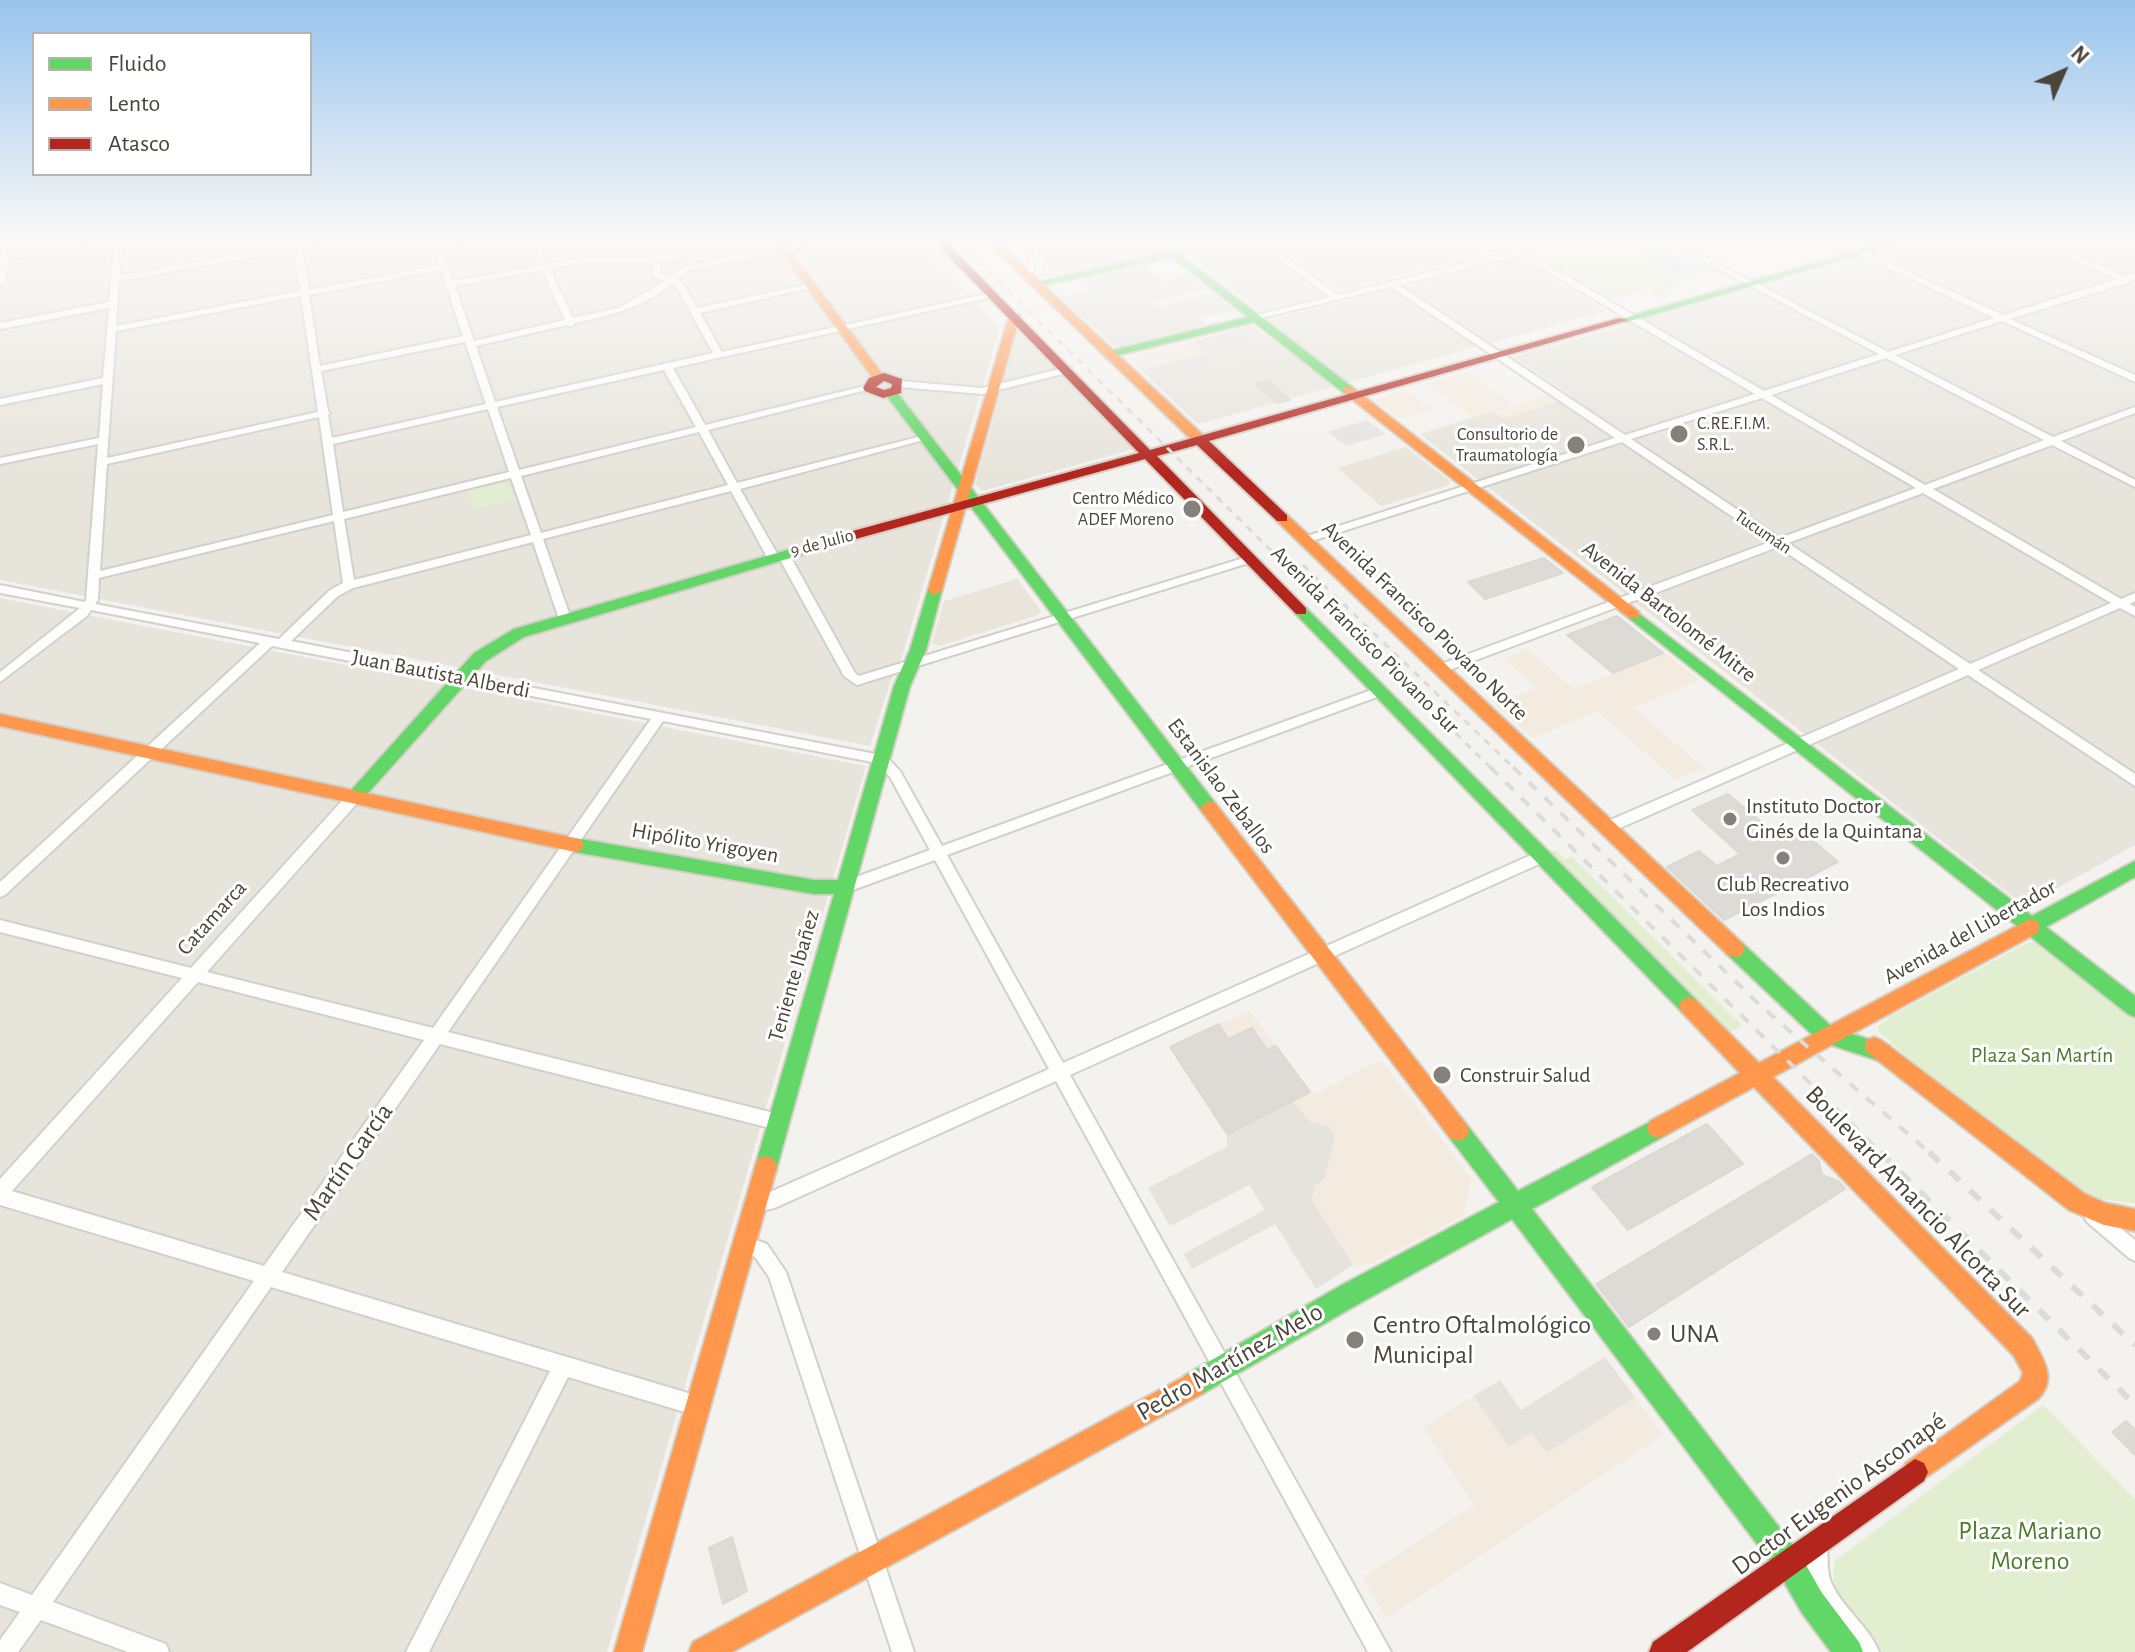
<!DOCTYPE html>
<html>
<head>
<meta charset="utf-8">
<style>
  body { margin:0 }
  #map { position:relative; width:2135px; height:1652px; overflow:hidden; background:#f4f2ee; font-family:"Alegreya Sans",sans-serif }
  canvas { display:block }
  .legend { position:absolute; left:32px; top:32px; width:280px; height:144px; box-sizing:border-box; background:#fff; border:2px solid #b7b4b0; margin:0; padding:10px 14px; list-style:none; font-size:24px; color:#4b4439 }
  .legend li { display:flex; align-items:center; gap:16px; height:40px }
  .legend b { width:40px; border:2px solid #b7b4b0 }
  .north { position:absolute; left:2023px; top:32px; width:80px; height:80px; -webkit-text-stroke:6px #fff; paint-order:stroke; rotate:45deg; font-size:22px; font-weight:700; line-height:32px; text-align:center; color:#4b4439 }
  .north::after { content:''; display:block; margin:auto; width:28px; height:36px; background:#4b4439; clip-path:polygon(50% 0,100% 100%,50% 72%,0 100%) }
</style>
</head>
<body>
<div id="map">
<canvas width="2135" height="1652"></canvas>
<ul class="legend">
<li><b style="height:10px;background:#63d668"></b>Fluido</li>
<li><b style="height:10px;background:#ff974d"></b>Lento</li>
<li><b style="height:10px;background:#b3261e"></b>Atasco</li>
</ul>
<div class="north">N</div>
</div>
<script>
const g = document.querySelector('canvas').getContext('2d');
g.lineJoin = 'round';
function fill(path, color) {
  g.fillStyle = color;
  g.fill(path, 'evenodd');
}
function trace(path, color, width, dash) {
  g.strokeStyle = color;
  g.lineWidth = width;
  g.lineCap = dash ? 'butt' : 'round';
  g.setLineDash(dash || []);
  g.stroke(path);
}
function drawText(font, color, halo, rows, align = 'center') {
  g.font = font + ' "Alegreya Sans",sans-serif';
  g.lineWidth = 6;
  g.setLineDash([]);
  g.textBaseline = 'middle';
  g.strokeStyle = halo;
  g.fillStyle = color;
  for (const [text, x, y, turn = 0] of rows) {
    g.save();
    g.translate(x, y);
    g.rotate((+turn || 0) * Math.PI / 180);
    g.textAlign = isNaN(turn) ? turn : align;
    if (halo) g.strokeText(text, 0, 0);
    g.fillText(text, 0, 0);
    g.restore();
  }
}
fill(new Path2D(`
  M0,241H919L1000,327L902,657L889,686L870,746L0,580Z
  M1049,241H1319L1357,268L1305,279L1325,295L1260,312L1178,247L1042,279L1040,276Z
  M1923,241H2135V845L2025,906L1420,434L1493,411L1504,418L1573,397L1513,357Z
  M1519,258L1606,311L1198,424L1153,382L1253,356L1241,345L1286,334L1269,320Z
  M1017,332H1021L1134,449L982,491L975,484Z
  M0,598L866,766L607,1652H0Z`), '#e7e4dc');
fill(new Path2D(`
  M1193,341L1208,354L1142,370L1128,358Z
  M1468,372L1516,405L1547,395L1557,402L1503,418L1493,411L1472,417L1426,384Z
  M1406,389L1433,410L1400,419L1375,400Z
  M1527,649L1574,689L1664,653L1699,680L1634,708L1704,768L1676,780L1597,711L1532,738L1495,704L1537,688L1504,658Z
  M1250,1011L1312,1095L1381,1060L1471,1179L1463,1216L1371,1264L1353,1265L1316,1289L1275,1224L1192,1269L1183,1254L1265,1210L1250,1185L1170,1226L1148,1188L1227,1146V1134L1170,1047Z
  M1605,1357L1663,1435L1386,1618L1363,1577L1474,1505L1423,1427L1500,1380L1521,1410Z`), '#f3ebdf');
fill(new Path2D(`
  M1144,265L1162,281L1189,275L1208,289L1153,302L1158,307L1214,294L1235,310L1199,318L1206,325L1121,346H1114L1061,298L1090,291L1079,280Z
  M1251,326L1270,338L1242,345L1254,355L1153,382L1142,370L1207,354L1193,341Z`), '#e6e2de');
fill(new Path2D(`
  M1319,241H1489L1502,249L1340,291L1316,277L1356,267Z
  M1406,447L1450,481L1449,485L1381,506L1338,468Z
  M1017,579L1041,611L1038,615L939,646L932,643L944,601Z`), '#eae5da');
fill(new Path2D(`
  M1511,241H1658L1720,273L1668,288L1676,293L1661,298L1647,290L1610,300Z
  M506,481L513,499L474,509L468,491Z
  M1556,850L1565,859L1572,857L1742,1025L1728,1034L1548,853Z
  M2029,942H2036L2135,1019V1203L2091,1198L2070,1185L1914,1063L1878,1031V1026L1891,1016Z
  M2043,1405L2135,1499V1652H1881C1861,1628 1823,1593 1836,1560Z`), '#e1eecf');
fill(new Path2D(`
  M1367,420L1385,434L1346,446L1328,432Z
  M1292,1101L1309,1121L1328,1126L1335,1137L1325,1178L1314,1186L1312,1200L1353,1265L1316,1289L1275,1224L1192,1269L1183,1254L1265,1210L1249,1185L1170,1226L1148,1188L1227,1147V1134Z
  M1605,1357L1635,1397L1547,1453L1532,1432L1509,1447L1474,1396L1500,1380L1521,1410Z`), '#e6e3df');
fill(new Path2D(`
  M1654,247L1699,270L1681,275L1637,251Z`), '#c0ddf1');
const building = new Path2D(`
  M1268,381L1290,400L1277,403L1256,384Z
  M1544,558L1563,573L1485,599L1468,582Z
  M1617,616L1663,653L1613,673L1567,635Z
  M1728,794L1784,841L1802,831L1838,862L1724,920L1667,867L1699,851L1717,866L1740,854L1692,810Z
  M1219,1024L1228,1039L1252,1028L1267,1050L1276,1046L1310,1092L1227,1134L1170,1047Z
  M1707,1124L1743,1164L1628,1230L1592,1187Z
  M1812,1154L1819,1161L1822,1175L1838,1181L1845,1189L1629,1327L1596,1284Z
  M2126,1421L2135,1430V1455L2112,1432Z
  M732,1537L747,1591L723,1604L709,1548Z`);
fill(building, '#dedbd6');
trace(building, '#dcd9d4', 2);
const street = new Path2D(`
  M5,241H13L10,254L86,241H106L9,259L4,282L0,285V256Z
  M114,241H122L120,276L294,244L293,241H301V243L330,241L302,248L309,290L439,265L431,241H439L440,245L460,241H478L442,249L453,281L540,266L529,241H537L548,264L587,258L653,257L637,241H646L660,256L680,252L691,241H700L686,256L657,261L661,265L660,274L670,277L686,266L808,241H825L689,270L677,280L682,282L697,308L810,284L814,287L700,313L722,352L995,292V296L992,297L673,368L705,425L869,385L874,388L708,430L737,483L926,435L931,438L740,489L779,557L777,559H769L767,557L731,491L543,539L570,616L568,619L564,620L558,616L533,542L353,588L338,596L291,641L886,756L900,771L942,846L1377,688H1385L1387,691L1385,694L947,855L1063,1063L1538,852H1548L1550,856L1548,860L1070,1075L1391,1652H1368L1056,1081L777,1207C768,1211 757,1211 748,1207L745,1201L748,1195L754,1192H770L1049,1069L935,860L850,891H840L838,887L840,883L930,850L890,777L877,763L663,721L448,1032L778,1114L784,1116L787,1122L784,1128L778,1130L440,1044L282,1272L698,1396L705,1399L708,1406L705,1413L698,1416L568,1377L429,1652H406L550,1371L271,1287L53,1602L166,1644L169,1652H128L41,1620L18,1652H0V1640L20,1612L0,1605V1583L32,1595L254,1281L0,1205V1179L182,978L0,932V920L191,968L349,793H359L361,797L359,801L207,972L433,1028L651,719L272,646L5,895L0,897V882L260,643L91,610L87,616L0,682V672L80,608L0,593V585L85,602L86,600L98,444L0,464V458L99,438L103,384L0,405V399L103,378L109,308L0,329V323L109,302ZM294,249L300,291L116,326L119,281ZM587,262H649L653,266V277L665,281L618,308L573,318L550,269ZM441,270L463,336L320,366L309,295ZM542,270L565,320L474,341L455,286ZM672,284L676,286L713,353L495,402L476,346L567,325L571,327L575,323C610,315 644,308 672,284ZM301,296L318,412L107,458L116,331ZM465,342L486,404L332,438L328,415L330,413L328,411L321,371ZM664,370L696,427L519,470L497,407ZM488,409L509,472L343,512L333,444ZM319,417L333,515L100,571L107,464ZM699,432L728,485L541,533L521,476ZM511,478L531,535L354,580L344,519ZM334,521L343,583L330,590L279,639L95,604L98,600L99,578ZM198,982L424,1040L264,1266L12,1191Z
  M1034,241H1042L1032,277L1028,280L1024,277Z
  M1217,241H1233L1174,255L1170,253Z
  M1255,241H1264L1338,295L1513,251L1497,241H1507L1764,391L1879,354L1665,241H1675L1888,352L1994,318L1830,241H1841L2003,315L2117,279L2029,241H2040L2125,276L2135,273V279L2130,282L2010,319L2135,375V382L2002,321L1895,355L2053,437L2135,407V413L2061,441L2135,480V487L2052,445L1933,489L2121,599L2135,593V601L2130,604L2135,607V616L2120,608L1978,670L2135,774V786L1968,675L1611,832H1601L1599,828L1601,824L1959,669L1778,547L1444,672H1436L1434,669L1436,666L1770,542L1622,442L1309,542H1301V538L1615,438L1391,287L1253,320V316L1330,297ZM1519,255L1755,394L1625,435L1399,285ZM1886,358L2044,440L1925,485L1771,395ZM1762,398L1916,488L1780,538L1631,439ZM1923,493L2111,603L1970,664L1788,543Z
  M1068,367L1071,368V372L982,394L900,387L895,384L900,381L982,388Z
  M783,551L789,554L855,673L859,676L1247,557L1251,556L1257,559L1255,561L857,685L844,676L777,554Z
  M2093,1207L2099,1210L2135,1240V1261L2129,1258L2087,1222L2084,1216L2087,1210Z
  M742,1235L767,1244L786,1272L914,1652H892L769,1277L755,1257L736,1250L733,1244L736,1238Z
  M1817,1534L1825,1537C1830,1552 1825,1567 1831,1582C1842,1608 1869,1626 1879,1652H1854C1829,1622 1792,1579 1809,1537Z`);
const fast = new Path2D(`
  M1891,241H1908L1627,322L1617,320Z
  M1174,250L1352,387V393H1344L1254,322L1106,358V352L1248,317L1172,257L1036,287L1031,284Z
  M887,390H895L1215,803L1218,808L1215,813H1203L887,396Z
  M836,536L843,540L841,543L524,637L486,661L360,802H348L345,797L474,653L514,629Z
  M935,585L942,590L926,650L910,686L777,1167L774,1175L766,1178L758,1175L755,1167L834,894H814L575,852L569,850L566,845L569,840L575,838L814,880H838L894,686L910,650L928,590Z
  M1301,606L1306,608L1696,1000L1699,1006L1696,1012L1689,1015L1682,1012L1296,614V608Z
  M1634,610L2032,916L2135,861V877L2046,927L2135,996V1017L2128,1014L1629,618V612Z
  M1735,941L1742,943L1833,1028L1890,1046L1893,1053L1890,1060L1883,1062L1819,1041L1728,955L1725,949L1728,943Z
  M1658,1118L1666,1121L1669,1128L1666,1135L1532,1209L1799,1553L1822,1593L1859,1642L1863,1652H1831L1802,1613L1779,1573L1512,1219L1360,1303L1202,1394L1193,1398L1184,1394L1180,1385L1184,1376L1342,1285L1499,1202L1450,1138L1447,1131L1450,1124L1458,1121L1466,1124L1518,1191Z`);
const slow = new Path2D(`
  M773,241H783L883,375V381H875Z
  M986,241H997L1205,437V443H1195Z
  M1010,313L1020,315L942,590L935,595L930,593L928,590Z
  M1344,387H1352L1639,612V618H1629L1344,393Z
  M1282,514L1287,515L1742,943L1745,949L1742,955L1735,957L1728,955L1277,521L1275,518Z
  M0,714L575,838L581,840L584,845L581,850L575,852L0,726Z
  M1209,801L1215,803L1466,1124L1469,1131L1466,1138L1458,1141L1450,1138L1203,813L1200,808Z
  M2030,919L2037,921L2040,927L2037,933L1773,1077L2032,1338C2043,1359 2058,1379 2038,1399L1915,1485L1906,1481L1902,1472L1906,1463L2020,1381L2023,1373L2014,1356L1754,1087L1666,1135L1658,1138L1650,1135L1647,1128L1650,1121L1740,1073L1682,1012L1679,1006L1682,1000L1689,997L1696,1000L1759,1063Z
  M1874,1037L1881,1040L2085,1194L2105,1203L2135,1209V1231L2104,1225L2069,1210L1867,1052L1864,1046L1867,1040Z
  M766,1156L774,1159L777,1167L642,1652H614L755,1167L758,1159Z
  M1193,1372L1202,1376L1206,1385L1202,1394L732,1652H689L693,1642Z`);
const jam = new Path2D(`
  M934,241H945L1150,450L1619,318L1629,320L1209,441L1287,515V521H1277L1197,445L1157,456L1306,608V614H1296L1145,459L841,543H831V537L1139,453Z
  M884,373L902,379L901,393L883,398L865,391L863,388L869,378ZM884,381L892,384L891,388L884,390L876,387Z
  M1915,1459L1924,1463L1928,1472L1924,1481L1687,1652H1649L1653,1642Z`);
trace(street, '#d2d0cb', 4);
trace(fast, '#d3cfc5', 4);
trace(slow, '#d3cfc5', 4);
trace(jam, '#d3cfc5', 4);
fill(street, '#fdfdfc');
fill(fast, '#63d668');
fill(slow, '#ff974d');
fill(jam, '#b3261e');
trace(new Path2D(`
  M958,241L1492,769
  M1303,565L1515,769`), '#dbdbda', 3, [7, 7]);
trace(new Path2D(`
  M1490,767L1882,1154
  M1513,767L1762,1007L1931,1154`), '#dbdbda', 4, [11, 11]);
trace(new Path2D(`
  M1880,1152L2135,1405
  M1929,1152L2135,1345`), '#dbdbda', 6, [14, 14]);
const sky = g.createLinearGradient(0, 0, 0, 472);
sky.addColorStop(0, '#98c4ec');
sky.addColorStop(0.51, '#faf9f7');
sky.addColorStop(1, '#faf9f700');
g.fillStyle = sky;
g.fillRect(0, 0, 2135, 472);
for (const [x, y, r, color] of [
  [1679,434,10,"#868178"],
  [1576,445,10,"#868178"],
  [1192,509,10,"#868178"],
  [1730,819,8,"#868178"],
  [1783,858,8,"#868178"],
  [1442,1075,10,"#868178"],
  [1654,1334,8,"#868178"],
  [1355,1340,10,"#868178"]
]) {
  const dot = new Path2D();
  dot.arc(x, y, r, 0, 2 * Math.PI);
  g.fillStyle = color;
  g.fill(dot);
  trace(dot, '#fff', 3);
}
drawText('18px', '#4b4439', '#fff', [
  ["C.RE.F.I.M.",1697,424,"left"],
  ["S.R.L.",1697,445,"left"],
  ["Consultorio de",1558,435],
  ["Traumatología",1558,456],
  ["Centro Médico",1174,499],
  ["ADEF Moreno",1174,520]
], 'right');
drawText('18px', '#4b4439', '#fff', [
  ["Tucumán",1763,532,34],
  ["9 de Julio",822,543,-15]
]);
drawText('22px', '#4b4439', '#fff', [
  ["Avenida Bartolomé Mitre",1669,612,38],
  ["Avenida Francisco Piovano Norte",1425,621,44],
  ["Avenida Francisco Piovano Sur",1365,640,45],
  ["Juan Bautista Alberdi",441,674,11],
  ["Estanislao Zeballos",1221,786,53],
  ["Hipólito Yrigoyen",705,843,10],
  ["Catamarca",212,918,-48],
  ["Avenida del Libertador",1970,932,-29],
  ["Teniente Ibañez",794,976,-74]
]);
drawText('22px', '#4b4439', '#fff', [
  ["Instituto Doctor",1746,806],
  ["Ginés de la Quintana",1746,831],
  ["Club Recreativo",1783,884,"center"],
  ["Los Indios",1783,909,"center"],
  ["Construir Salud",1460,1075]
], 'left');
drawText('22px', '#4a7f2a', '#fff', [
  ["Plaza San Martín",2042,1055]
]);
drawText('26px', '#4b4439', '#fff', [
  ["Martín García",348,1162,-55],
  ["Boulevard Amancio Alcorta Sur",1918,1202,46],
  ["Pedro Martínez Melo",1230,1362,-30],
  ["Doctor Eugenio Asconapé",1839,1494,-36]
]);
drawText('26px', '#4b4439', '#fff', [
  ["Centro Oftalmológico",1373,1325],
  ["Municipal",1373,1355],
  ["UNA",1670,1334]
], 'left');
drawText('26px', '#4a7f2a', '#fff', [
  ["Plaza Mariano",2030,1531],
  ["Moreno",2030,1561]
]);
</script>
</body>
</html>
